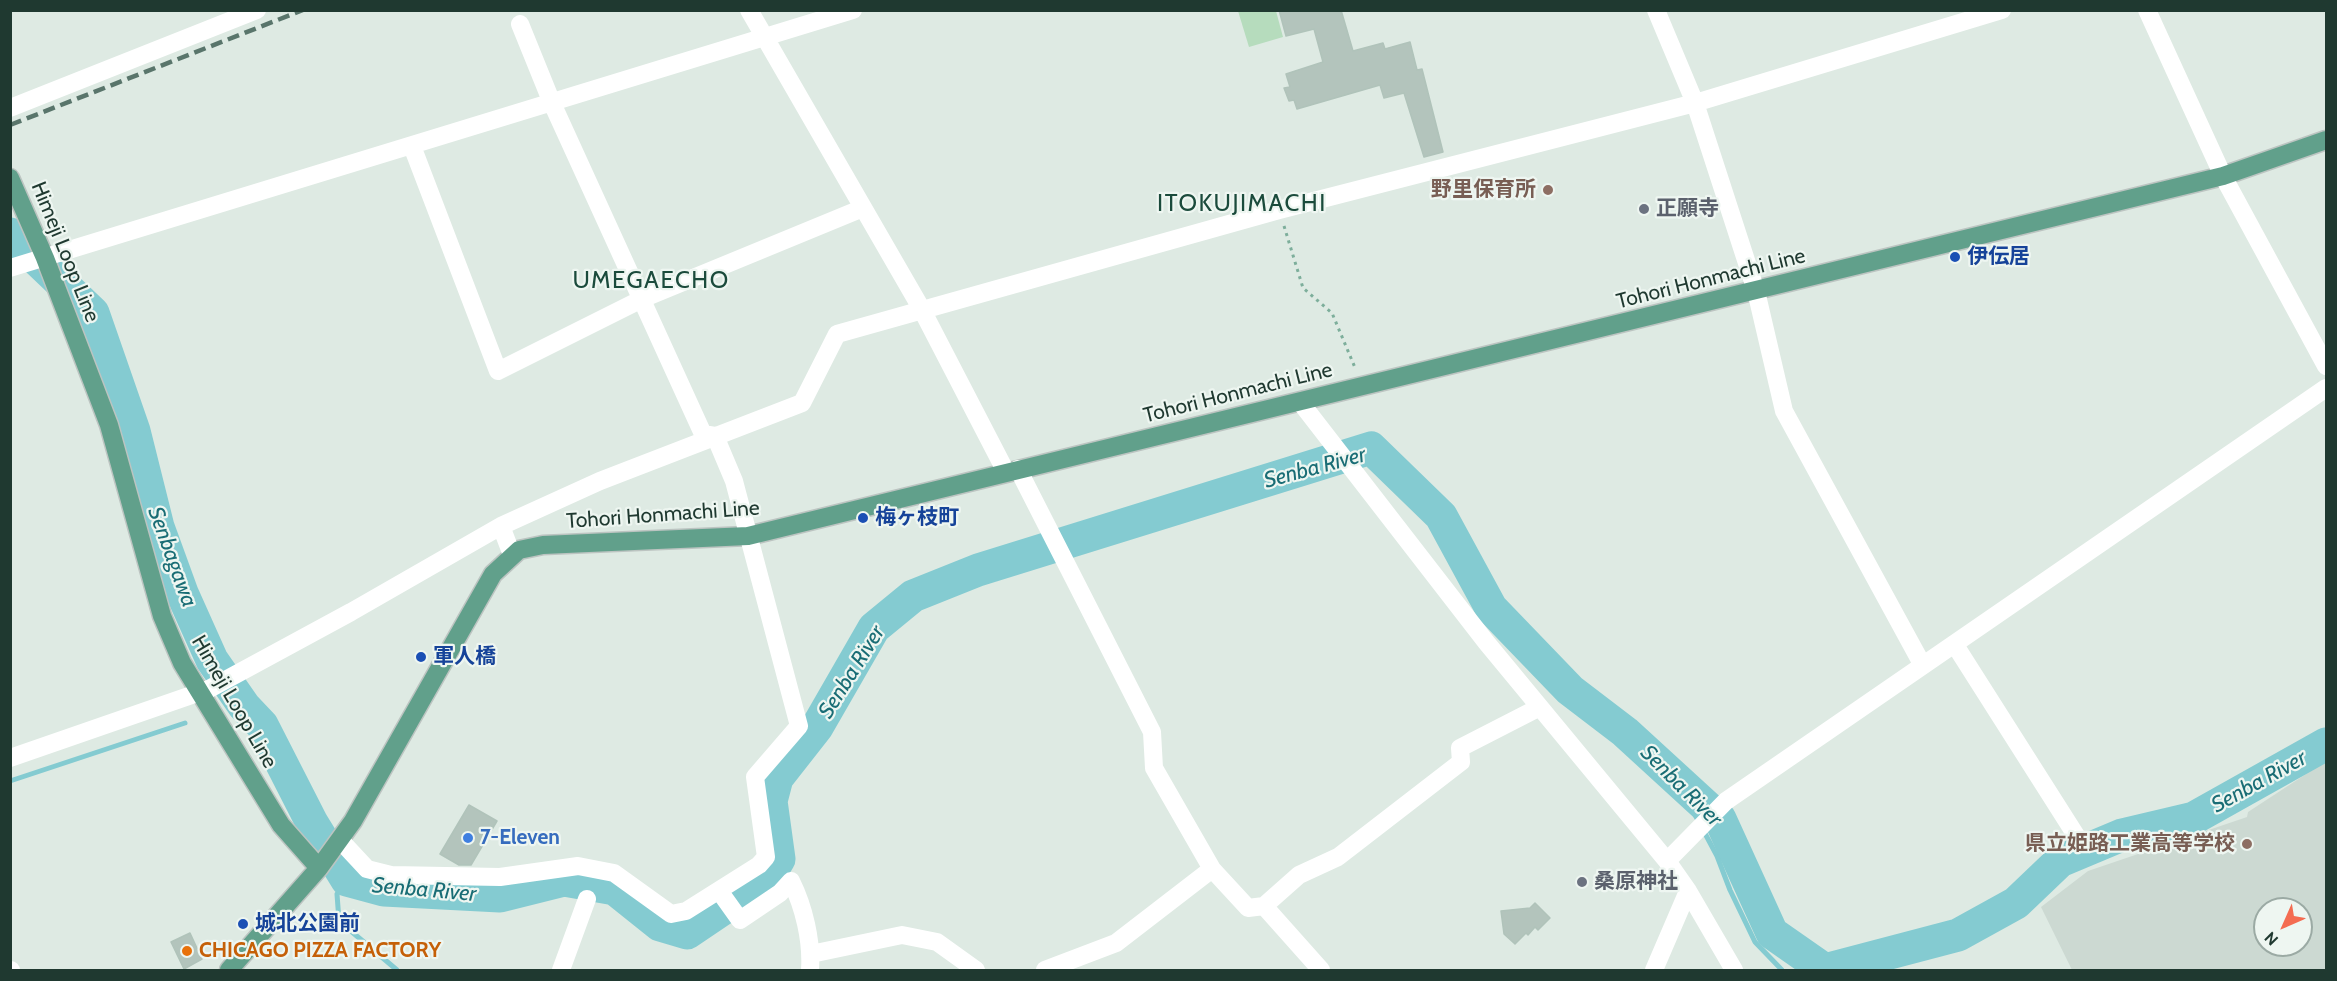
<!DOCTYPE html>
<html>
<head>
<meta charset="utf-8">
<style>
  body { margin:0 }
  #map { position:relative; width:2337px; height:981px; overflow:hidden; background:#deeae3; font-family:Cabin,sans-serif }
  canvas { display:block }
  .frame { position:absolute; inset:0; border:12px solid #1f3930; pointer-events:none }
  .north { position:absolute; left:2253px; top:897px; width:60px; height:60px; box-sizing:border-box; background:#eef6f1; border:2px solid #9baaa4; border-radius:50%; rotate:225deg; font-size:16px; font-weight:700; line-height:24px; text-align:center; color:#1f3930 }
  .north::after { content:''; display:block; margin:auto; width:21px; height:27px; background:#f46c51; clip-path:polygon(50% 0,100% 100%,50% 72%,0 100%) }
</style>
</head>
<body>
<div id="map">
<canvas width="2337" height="981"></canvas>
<div class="frame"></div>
<div class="north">N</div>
</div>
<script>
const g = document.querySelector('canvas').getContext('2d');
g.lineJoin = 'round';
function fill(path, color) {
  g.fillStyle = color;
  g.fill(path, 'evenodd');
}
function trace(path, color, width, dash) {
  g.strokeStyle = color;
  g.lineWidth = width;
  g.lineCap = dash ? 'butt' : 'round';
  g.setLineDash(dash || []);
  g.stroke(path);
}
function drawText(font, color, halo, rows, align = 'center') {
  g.font = font + ' Cabin,"Noto Sans JP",sans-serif';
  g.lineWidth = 4.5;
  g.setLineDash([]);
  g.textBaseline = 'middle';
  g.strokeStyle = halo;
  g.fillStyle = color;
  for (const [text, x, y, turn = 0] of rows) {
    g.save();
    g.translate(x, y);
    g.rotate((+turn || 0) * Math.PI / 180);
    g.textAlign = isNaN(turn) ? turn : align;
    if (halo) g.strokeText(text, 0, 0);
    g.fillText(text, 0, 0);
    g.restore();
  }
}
fill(new Path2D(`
  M2326,761V970H2072L2041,907L2088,871L2247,817L2248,812ZM2265,909H2301V945H2265Z`), '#ccd9d2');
fill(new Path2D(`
  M1238,11H1276L1283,37L1249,47Z`), '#b6dcbd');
trace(new Path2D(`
  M1625,732L1661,779L1692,809L1717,856L1730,890L1755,942L1782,970
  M10,781L185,723
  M347,880L337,894L339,921L397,970`), '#84cbd1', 5);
trace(new Path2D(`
  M10,234L93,313L134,431L158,527L182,593L212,660L244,706L262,725L312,823L347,880L384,890L500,896L564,880L615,889L660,925L687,933L767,879L779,859L771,801L777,778L817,727L874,628L913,596L978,570L1371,448L1441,516L1491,608L1570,690L1625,732L1720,819L1772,933L1825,970L1958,935L2016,903L2060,861L2122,835L2194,818L2326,744`), '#84cbd1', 33);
const building = new Path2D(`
  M1279,10H1341L1353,51L1383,43L1385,49L1410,42L1417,70L1422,69L1443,152L1424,157L1404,93L1384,98L1380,85L1297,109L1294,100L1289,101L1284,88L1290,87L1286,74L1323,62L1314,29L1286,36Z
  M469,805L497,821L471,865H459L440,854Z
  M1535,903L1550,918L1538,930L1535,927L1528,935L1526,933L1515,944L1504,934L1501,911L1530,908Z
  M190,933L202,959L184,969L171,942Z`);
fill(building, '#b3c4bc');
trace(building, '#b0c3ba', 1.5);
const major = new Path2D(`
  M10,178L45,258L109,425L162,616L182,663L281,825L319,868
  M229,970L319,868L353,821L493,574L519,550L543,545L748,536L2223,176L2326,140`);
trace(major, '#bcc4c1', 21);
trace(new Path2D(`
  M1284,226L1303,288L1332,313L1356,370`), '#7dae9b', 3, [3, 4.5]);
trace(new Path2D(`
  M749,10L921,308L1006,472
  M1656,10L1695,103L1756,291L1784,411L1922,664
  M2147,10L2223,176L2326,366
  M520,24L552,103L703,434L715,436
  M10,108L257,10
  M412,146L498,371L642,299L863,208
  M10,268L853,10
  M1301,403L1486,642L1667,861L1688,891L1734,970
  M1018,469L1152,732L1154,768L1212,869L1248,908L1264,906L1321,970
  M501,526L512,555
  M1955,645L2077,837
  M10,758L209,689L351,612L501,526L600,481L802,403L837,334L1279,210L1695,103L2002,10
  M340,840L367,869L391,875L500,877L578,866L614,873L671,914L686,911L759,865L766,857L755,777L799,726L734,481L715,436
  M1667,861L1726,801L2326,388
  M720,892L740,920L780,893L791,881C804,907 812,941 810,970
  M1264,906L1299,875L1338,857L1461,762L1460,748L1540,707
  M811,954L902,935L937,942L976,970
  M10,970H11
  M561,970L587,899
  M1045,970L1116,943L1212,869
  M1654,970L1688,891`), '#fff', 18);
trace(major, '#61a08b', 18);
trace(new Path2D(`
  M10,125L303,10`), '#59756b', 4.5, [12, 6]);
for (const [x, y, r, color] of [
  [1548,190,6,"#8d6e63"],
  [1644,209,6,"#6b7280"],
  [1955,257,6,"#1a4fb4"],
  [863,518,6,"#1a4fb4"],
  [421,657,6,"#1a4fb4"],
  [468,838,6,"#3f7fe0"],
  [2247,844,6,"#8d6e63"],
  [1582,882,6,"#6b7280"],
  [243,924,6,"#1a4fb4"],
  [187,951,6,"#e8710a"]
]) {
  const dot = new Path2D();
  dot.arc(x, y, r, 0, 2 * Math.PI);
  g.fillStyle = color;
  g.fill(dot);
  trace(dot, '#eef6f1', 2);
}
drawText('bold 21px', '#785e54', '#eef6f1', [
  ["野里保育所",1536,190],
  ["県立姫路工業高等学校",2235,844]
], 'right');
drawText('bold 21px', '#5b616d', '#eef6f1', [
  ["正願寺",1656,209],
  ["桑原神社",1594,882]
], 'left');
drawText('21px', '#1f3930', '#eef6f1', [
  ["Himeji Loop Line",65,252,68],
  ["Tohori Honmachi Line",1711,279,-14],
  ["Tohori Honmachi Line",1238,393,-14],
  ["Tohori Honmachi Line",663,515,-4],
  ["Himeji Loop Line",234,702,60]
]);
drawText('bold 21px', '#164399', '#eef6f1', [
  ["伊伝居",1967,257],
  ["梅ヶ枝町",875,518],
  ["軍人橋",433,657],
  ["城北公園前",255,924]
], 'left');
drawText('bold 21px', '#366cbe', '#eef6f1', [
  ["7-Eleven",480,838]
], 'left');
drawText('bold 21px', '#c56008', '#eef6f1', [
  ["CHICAGO PIZZA FACTORY",199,951]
], 'left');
drawText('italic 22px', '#196d75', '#eef6f1', [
  ["Senba River",1315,468,-15],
  ["Senbagawa",172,557,70],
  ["Senba River",852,672,-58],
  ["Senba River",2259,782,-29],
  ["Senba River",1681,786,45],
  ["Senba River",424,890,5]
]);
g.letterSpacing = '1.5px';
drawText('24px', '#1b4b3c', '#eef6f1', [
  ["ITOKUJIMACHI",1242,204],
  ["UMEGAECHO",651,281]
]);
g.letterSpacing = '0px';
</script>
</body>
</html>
